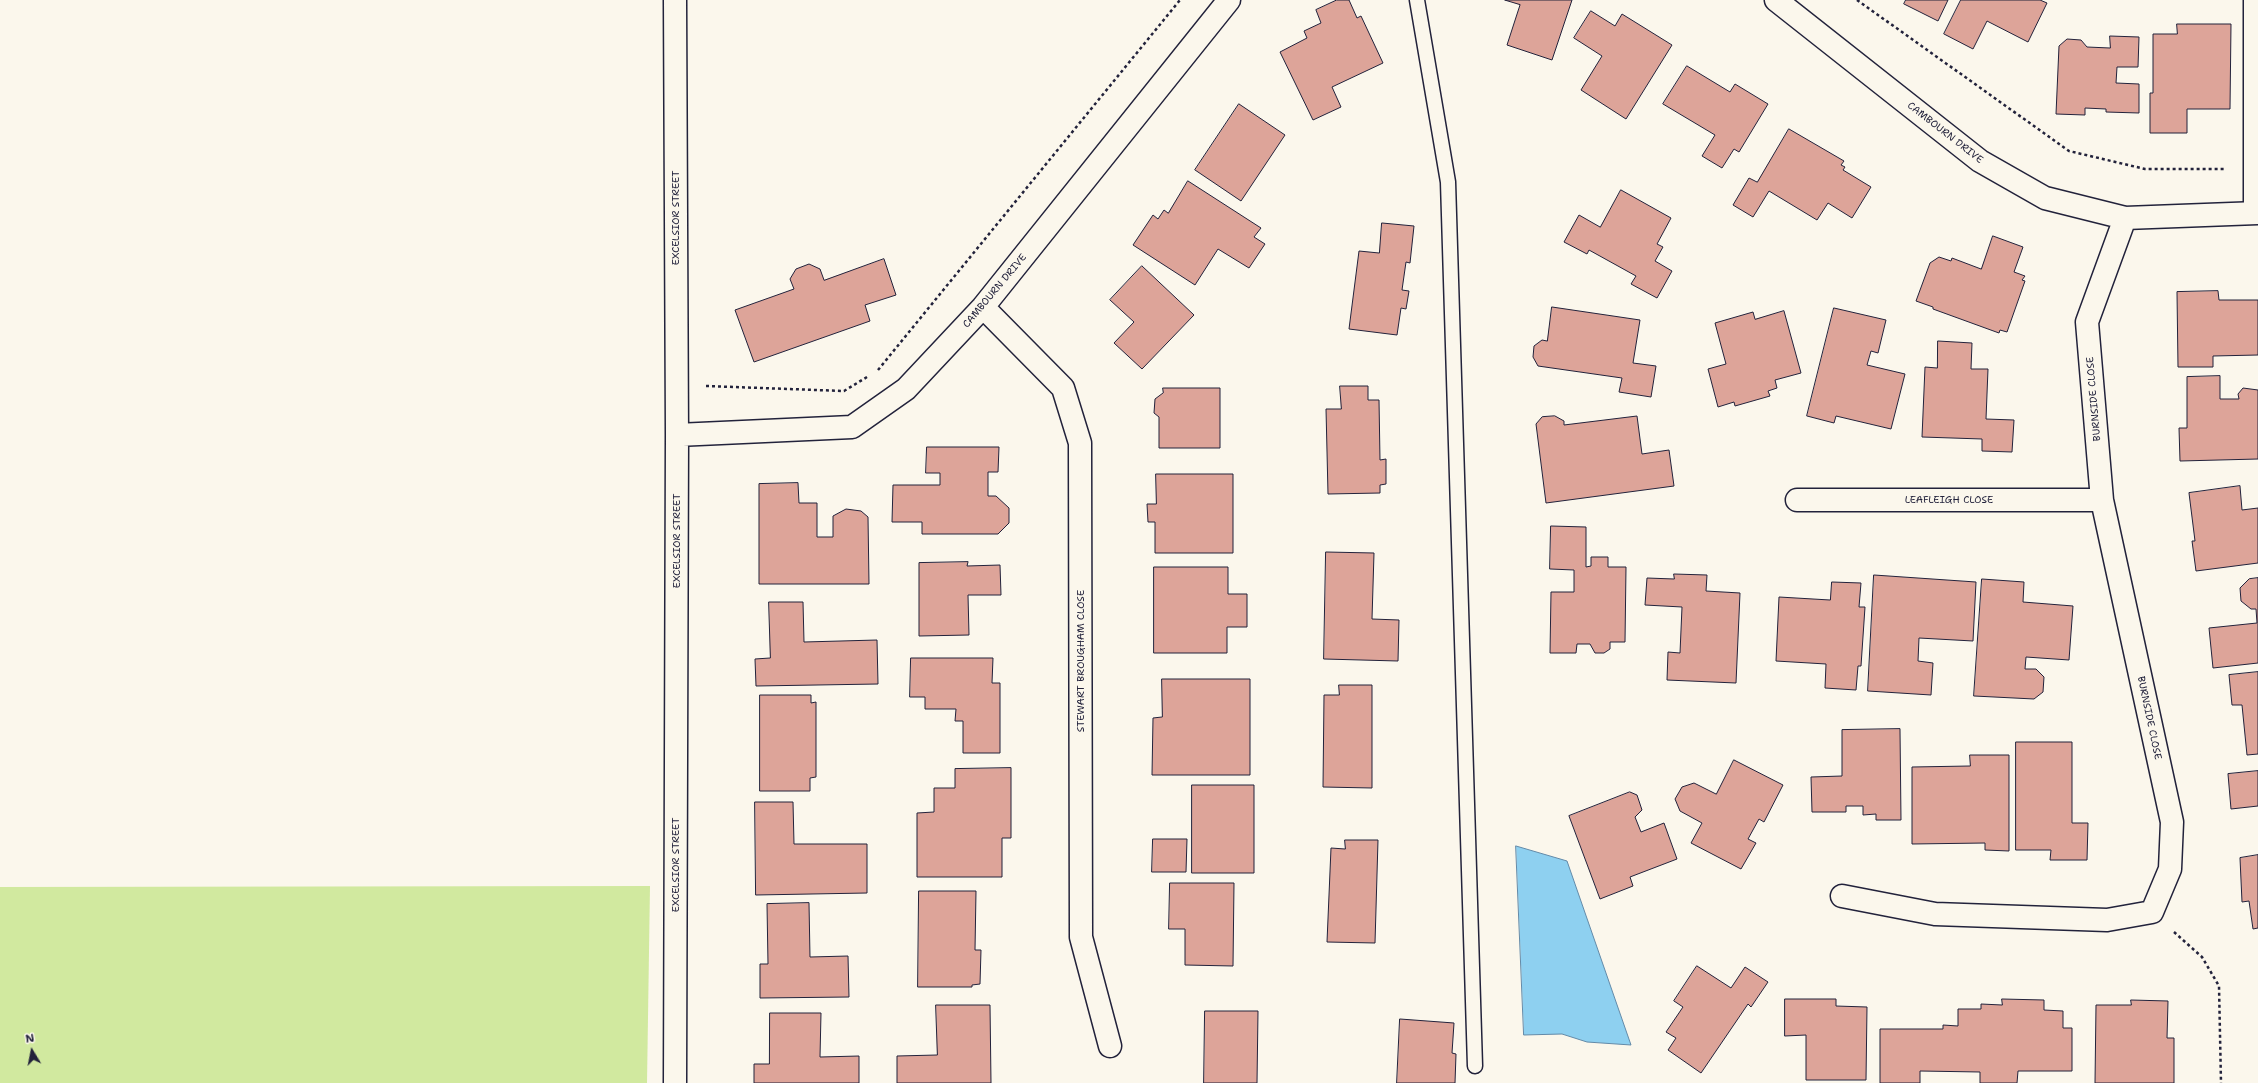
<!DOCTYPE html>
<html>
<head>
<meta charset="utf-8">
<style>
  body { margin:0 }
  #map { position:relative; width:2258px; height:1083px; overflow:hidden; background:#fbf7ec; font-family:"Shantell Sans",sans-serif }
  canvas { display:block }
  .north { position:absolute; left:12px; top:1031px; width:40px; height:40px; -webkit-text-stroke:3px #fbf7ec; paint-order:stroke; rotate:350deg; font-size:11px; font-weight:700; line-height:16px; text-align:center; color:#22223b }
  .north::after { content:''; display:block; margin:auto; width:14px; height:18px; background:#22223b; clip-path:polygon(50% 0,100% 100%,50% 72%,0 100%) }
</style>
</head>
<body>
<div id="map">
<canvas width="2258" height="1083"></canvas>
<div class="north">N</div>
</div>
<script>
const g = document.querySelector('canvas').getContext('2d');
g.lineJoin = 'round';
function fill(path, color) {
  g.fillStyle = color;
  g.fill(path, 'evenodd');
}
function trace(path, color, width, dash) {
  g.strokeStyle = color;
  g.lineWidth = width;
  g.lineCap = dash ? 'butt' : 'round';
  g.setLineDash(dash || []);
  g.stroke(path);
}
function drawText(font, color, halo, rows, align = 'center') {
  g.font = font + ' "Shantell Sans",sans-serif';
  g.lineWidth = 4;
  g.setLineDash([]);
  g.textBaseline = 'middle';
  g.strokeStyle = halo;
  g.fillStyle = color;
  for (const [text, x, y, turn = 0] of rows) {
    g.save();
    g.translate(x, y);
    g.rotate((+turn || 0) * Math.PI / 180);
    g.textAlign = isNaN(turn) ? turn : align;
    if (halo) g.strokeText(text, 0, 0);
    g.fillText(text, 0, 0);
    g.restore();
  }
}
fill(new Path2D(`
  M650,886L647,1083H0V887Z`), '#d1e99f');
const water = new Path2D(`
  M1516,846L1567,861L1631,1045L1587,1042L1562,1034L1524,1035Z`);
fill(water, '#8ed0f0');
trace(water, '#638aa8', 1);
const building = new Path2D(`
  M1337,0H1349L1357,18L1361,16L1383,63L1332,87L1341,107L1313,120L1280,52L1307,38L1304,31L1321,23L1316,10Z
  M1505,0H1572L1552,60L1507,45L1520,5Z
  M1906,0H1948L1938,21L1904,4Z
  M1961,0H2040L2047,3L2028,42L1987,21L1973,49L1944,34Z
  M1591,11L1615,26L1622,14L1672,45L1626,119L1581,90L1602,56L1574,38Z
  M2177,24H2231L2230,109H2187V133H2150V93H2153V34H2177Z
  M2110,36L2139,37L2138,67H2117L2116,83L2139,84V113L2106,112V109L2085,108V115L2056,114L2059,46L2067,39L2081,40L2087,47L2110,48Z
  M1687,66L1730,92L1735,84L1768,104L1739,152L1734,149L1722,168L1702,156L1715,135L1663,104Z
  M1239,104L1285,135L1241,201L1195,170Z
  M1789,129L1844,161L1841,165L1845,167L1843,170L1871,187L1852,218L1828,203L1817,220L1769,191L1753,217L1733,205L1749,178L1757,182Z
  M1188,181L1261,228L1254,237L1265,244L1249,268L1218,249L1195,285L1133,245L1153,215L1158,219L1164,210L1168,213Z
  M1621,190L1671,218L1657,244L1663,247L1655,261L1672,271L1657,298L1631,284L1636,276L1589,250L1587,254L1564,242L1579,215L1600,227Z
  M1382,223L1414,226L1410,263L1406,262L1402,290L1409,291L1406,309L1401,308L1397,335L1349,329L1359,251L1379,253Z
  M1993,236L2023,247L2014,272L2025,276L2022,280L2025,281L2007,332L2000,330L1999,333L1933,309V307L1916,301L1930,263L1939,257L1951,261L1952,258L1981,269Z
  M884,259L896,295L865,305L870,321L754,362L735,310L794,289L790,279L796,269L809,264L820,269L824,280Z
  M1142,266L1194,315L1142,369L1114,343L1134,322L1110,300Z
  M2218,291L2219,300H2258V355L2213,356V367H2178L2177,292Z
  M1552,307L1640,320L1633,363L1656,366L1651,397L1619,392L1622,378L1538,366L1533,357L1534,346L1542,340L1547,341Z
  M1834,308L1886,320L1878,353L1871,351L1867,365L1905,374L1891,429L1836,416L1834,423L1807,416Z
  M1784,311L1801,373L1775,380L1777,388L1768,391L1770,396L1735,406L1734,402L1718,407L1708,369L1726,364L1715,323L1753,312L1755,319Z
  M1938,341L1972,343L1971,369H1988L1986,419L2014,420L2012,452L1982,451V439L1922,437L1925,367L1937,368Z
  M2220,376V399H2239L2238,394L2243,388L2258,390V459L2180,461L2179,428H2187V377Z
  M1340,386H1368V400H1379L1380,460L1386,459V484L1380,485V493L1328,494L1326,409H1341Z
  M1163,388H1220V448H1159V417L1154,413L1155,399L1163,393Z
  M1555,416L1564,421V425L1637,416L1642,454L1669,450L1674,486L1546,503L1536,424L1542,417Z
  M927,447H999L998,472H988V496H996L1009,508V523L998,534H922V522H892L893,485H940V473H926Z
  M1156,474H1233V553H1155V522H1148L1147,504H1156Z
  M798,483L799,503H817V537H833V516L846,509L861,511L868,517L869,584H759V484Z
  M2240,486L2242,510L2258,508V563L2196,571L2192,541H2195L2189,493Z
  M1551,526L1586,527V567L1591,566V557H1608V567H1626L1625,642H1610V649L1604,653H1595L1590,644H1577L1576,653H1550L1551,592H1574V570L1550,569Z
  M1326,552L1374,553L1372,619L1399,620L1398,661L1324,659Z
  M968,562L967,566L1000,565L1001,595H968L969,635L919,636V563Z
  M1154,567H1228V594H1247V627H1227V653H1154Z
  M1674,574L1707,575L1706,591L1740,593L1736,683L1667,680L1668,652L1680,653L1682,607L1645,605L1647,578L1674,579Z
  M1874,575L1976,582L1973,641L1919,638L1918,661L1933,663L1931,695L1868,691Z
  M2258,578V663L2213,668L2209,628L2257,623L2256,609H2251L2241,601L2240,588L2249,579Z
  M1982,579L2024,582L2023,602L2073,606L2069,660L2026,657L2025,669H2036L2044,677L2043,692L2034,699L1974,696Z
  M1832,582L1861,583L1859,607H1865L1861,666H1858L1856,690L1825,688L1826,664L1776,661L1779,597L1830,600Z
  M769,602H803L804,642L877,640L878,684L756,686L755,659L770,658Z
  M911,658H993L992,683H1000V753H963V721H955L956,709H925V697H910Z
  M2258,672V754L2247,755L2242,705H2232L2229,675Z
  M1162,679H1250V775H1152L1153,718L1162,717Z
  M1339,685H1372V788L1323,787L1324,695H1339Z
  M760,695H811V703L816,702V777L810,778V791H760Z
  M1900,729L1901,820H1876V814L1863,815V806H1846V812H1812L1811,777L1842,776V730Z
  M2016,742H2072V823H2088L2087,860H2050L2051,850H2016Z
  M1970,755H2009V851L1985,850V843L1912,844V767L1970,766Z
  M1734,760L1783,785L1764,822L1759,819L1748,839L1756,843L1741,869L1691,843L1702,823L1680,811L1675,799L1682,787L1694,783L1716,794Z
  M1011,768V838H1002V877H917V813L934,812V788H955V769Z
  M2258,771V806L2231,809L2228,774Z
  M1192,785H1254V873H1192Z
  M1630,792L1637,795L1642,810L1635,817L1641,832L1664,823L1677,859L1630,877L1633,886L1600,899L1569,816Z
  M755,802H793L794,844H867V893L756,895Z
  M1153,839H1187L1186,872H1152Z
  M1345,840H1378L1375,943L1327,942L1331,848L1345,849Z
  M2258,855V928L2253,929L2249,901L2242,902L2240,858Z
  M1170,883H1234L1233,966L1185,965V929H1169Z
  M919,891H976L975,950H981L980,984L972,985V987H918Z
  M809,903L810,957L848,956L849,997L760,998V964H768L767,904Z
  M1697,966L1731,988L1745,967L1768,982L1751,1007L1748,1004L1701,1073L1668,1050L1676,1038L1666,1032L1683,1007L1674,1001Z
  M1785,999H1836V1006L1867,1007L1866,1080H1806V1035L1785,1036Z
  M2002,999L2044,1000V1010L2063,1011V1028H2072V1071H2018L2017,1083H1980V1072L1920,1071V1083H1880V1029H1943V1025L1958,1026V1009H1981V1004L2002,1005Z
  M2131,1000L2168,1001L2167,1038H2174V1083H2095L2096,1005H2131Z
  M936,1005H990L991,1083H897V1056L937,1055Z
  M1205,1011H1258L1257,1083H1204Z
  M770,1013H821L820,1057L859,1056V1083H754V1064H769Z
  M1400,1019L1454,1023L1452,1053L1456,1054L1455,1083H1397Z`);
fill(building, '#dda499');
trace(building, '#22223b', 1);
const lane = new Path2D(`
  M1417,0L1448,182L1475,1066
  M2251,213V0`);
const street = new Path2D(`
  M675,0L677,435L675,1083
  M1776,0L1980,161L2045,198L2125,218L2258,213
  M983,307L1063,388L1080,443L1081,937L1110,1046
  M677,435L852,427L906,389L983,307L1229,0
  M1797,500H2102
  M1842,896L1935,914L2107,920L2152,912L2170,869L2172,822L2102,500L2087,322L2125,218`);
trace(lane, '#22223b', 17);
trace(street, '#22223b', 25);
trace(new Path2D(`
  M1857,0L2069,151L2145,169H2226
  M878,370L1180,0
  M706,386L844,391L867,377
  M2174,932L2202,957L2219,986L2221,1083`), '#22223b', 2.5, [3, 3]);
trace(lane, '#fbf7ec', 14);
trace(street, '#fbf7ec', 22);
drawText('10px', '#22223b', '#fbf7ec', [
  ["CAMBOURN DRIVE",1945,133,38],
  ["EXCELSIOR STREET",676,218,-90],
  ["CAMBOURN DRIVE",995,291,-50],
  ["BURNSIDE CLOSE",2094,399,-95],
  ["LEAFLEIGH CLOSE",1949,500],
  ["EXCELSIOR STREET",677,541,-90],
  ["STEWART BROUGHAM CLOSE",1081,661,-90],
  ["BURNSIDE CLOSE",2149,718,78],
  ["EXCELSIOR STREET",676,865,-90]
]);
</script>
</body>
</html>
